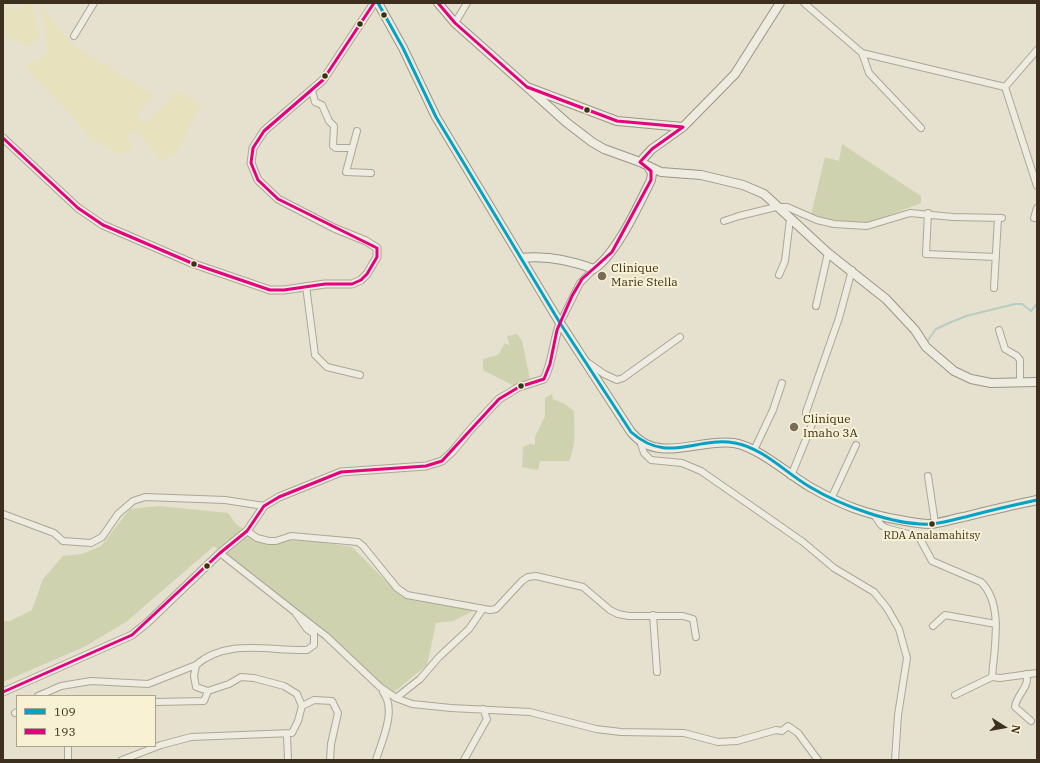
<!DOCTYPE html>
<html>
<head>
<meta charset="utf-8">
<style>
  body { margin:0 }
  #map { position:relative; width:1040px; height:763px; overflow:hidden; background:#e6e1ce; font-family:"IBM Plex Serif",serif }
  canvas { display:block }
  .frame { position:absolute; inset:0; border:4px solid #3c2f1d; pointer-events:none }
  .legend { position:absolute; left:16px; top:695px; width:140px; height:52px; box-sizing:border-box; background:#f8f1d3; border:1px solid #ada38a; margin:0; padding:5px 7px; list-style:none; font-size:12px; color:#3c2f1d }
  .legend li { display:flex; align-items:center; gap:8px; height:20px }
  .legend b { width:20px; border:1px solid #ada38a }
  .north { position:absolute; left:984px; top:707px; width:40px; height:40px; -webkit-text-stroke:3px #f8f1d3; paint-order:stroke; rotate:101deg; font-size:11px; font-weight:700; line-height:16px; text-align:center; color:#3c2f1d }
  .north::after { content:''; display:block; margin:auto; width:14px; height:18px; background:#3c2f1d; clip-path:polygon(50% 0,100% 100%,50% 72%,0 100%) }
</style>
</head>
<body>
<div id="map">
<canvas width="1040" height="763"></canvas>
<div class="frame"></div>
<ul class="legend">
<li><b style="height:5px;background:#03a3c5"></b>109</li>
<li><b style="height:5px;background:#e5007d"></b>193</li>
</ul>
<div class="north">N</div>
</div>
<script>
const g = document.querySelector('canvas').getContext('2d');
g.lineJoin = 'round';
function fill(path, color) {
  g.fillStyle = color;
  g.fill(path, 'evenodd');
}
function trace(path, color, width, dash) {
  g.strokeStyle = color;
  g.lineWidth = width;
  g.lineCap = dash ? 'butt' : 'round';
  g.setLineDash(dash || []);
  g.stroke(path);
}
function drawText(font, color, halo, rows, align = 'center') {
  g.font = font + ' "IBM Plex Serif",serif';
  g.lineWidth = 4;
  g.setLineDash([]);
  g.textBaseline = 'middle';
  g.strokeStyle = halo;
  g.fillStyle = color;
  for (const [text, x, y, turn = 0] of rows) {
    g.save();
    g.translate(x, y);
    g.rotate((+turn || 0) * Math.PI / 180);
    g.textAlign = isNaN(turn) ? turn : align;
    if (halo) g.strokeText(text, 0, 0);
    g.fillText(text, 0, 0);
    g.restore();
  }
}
fill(new Path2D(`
  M3,3L19,10L26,3H32L39,38L27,47L3,35Z
  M41,3L55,23L75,46L154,95L137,112L145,125L178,90L200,104L178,152L161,161L138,132L127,134L133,149L121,155L89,137L63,106L35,77L24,68L48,52Z`), '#e7e2bd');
fill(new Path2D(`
  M842,144L921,196V203L869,223L840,221L811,215L825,157L839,161Z
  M517,334L522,341L530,379L514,386L483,370V359L498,355L505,343L510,346L507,336Z
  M552,394L553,399L565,404L574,411C574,431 577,442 569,461H540L538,470L522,467L523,447L530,444L535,445V437L545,416V398Z
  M159,506L228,513L236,524L261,541L308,540L352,547L401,596L475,610L453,621L436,623L427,665L393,693L366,675L316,627L268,591L214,546L126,622L84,647L3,682V621H10L32,610L43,579L63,556L82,554L101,546L130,509Z`), '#ced2af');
trace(new Path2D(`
  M926,343L936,329L949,323L966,316L1015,304H1022L1031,311L1037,304`), '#b8cdc2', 2);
const minor = new Path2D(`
  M804,3L862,53L1005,87L1037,50
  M455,23L467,3
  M74,36L94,3
  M862,53L869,73L921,128
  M1005,87L1037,186
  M312,91L315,102L322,105L329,121L334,126L333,146L336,148H352
  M357,131L346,172L371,173
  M1037,208L1034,218H1037
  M928,213L926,254L996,257
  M724,221L739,216L776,207H787L817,220L834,224L867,226L910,213L953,217L1002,218
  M779,275L785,261L790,219
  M306,286L315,355L327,367L360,375
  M994,288L998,218
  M816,306L828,253
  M560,323L580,283L594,269
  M999,330L1005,349L1017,356L1020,360V383
  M587,362L604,374L617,380L623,378L680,337
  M640,441L644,453L651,460L682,463L701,471L803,542L834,568L874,592L887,608L899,629L907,658L898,715L895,760
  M754,450L773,410L782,383
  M791,476L811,427L812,423L806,418V412L839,318L852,270
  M928,476L935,523
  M831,499L856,445
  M3,514L54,533L63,541L91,543L102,537L118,514L133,501L145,497L225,500L264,506
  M875,516L881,525L886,528L919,537L932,561L981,582C1004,604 994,649 992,677
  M247,531L257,538L269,541H276L291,536L358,542L363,546L397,588L407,595L490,610L496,609L522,581L528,577L536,576L583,587L610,610L618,614L629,616H683L693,619L696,637
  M220,553L295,612L307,629L314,634V645L307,650C269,651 227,638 196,665L194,676L196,687L208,691L229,684L241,677L254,678L284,686L297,694L302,706
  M295,612L326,636L380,687L396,698L412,704L451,708L530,712L596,729L621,732L684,733L718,742L737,741L776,730L782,731L788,726L798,733L818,760
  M653,615L657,672
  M933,626L945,615L996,624
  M1026,674C1031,686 1016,695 1015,707L1031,721
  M955,695L992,677L1000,678L1037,673
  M38,696L61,686L91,681L148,684L196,665
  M396,698L420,679L439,657L469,629L482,610
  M155,702L204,701L208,691
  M15,713L17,712
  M287,735L288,760
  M68,746V760
  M122,760L161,745L191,737L292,733L298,721L302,706L314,700L332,701L338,713L331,744L330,760
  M376,760C382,740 397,710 383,692
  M464,760L487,719L483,709`);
const tertiary = new Path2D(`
  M3,138L78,208L103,225L194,264L270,290H284L325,284H352L361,280L367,274L377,257V248L366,241L334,228L278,199L258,180L251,163L253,148L264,131L323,80L374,3
  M3,692L132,635L148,622L220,553L247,531L264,506L279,497L341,472L426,466L442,461L452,452L471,429L499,399L519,387L544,379C553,362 553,341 560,323`);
const secondary = new Path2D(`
  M378,3L403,48L436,117L560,323L631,432C658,465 699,438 734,443C758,447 788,474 810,487C842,505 864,514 900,520C910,522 920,524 930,524C941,523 953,519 963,517C988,511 1012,505 1037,500
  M438,3L455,23L527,87L617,121L683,127
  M527,87L566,122L592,142L604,149L640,162L661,172L701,175L743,185L764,194L828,253L886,299L915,330L926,347L954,371L971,379L991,383L1037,382
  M640,162L652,149L683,127L735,74L780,3
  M521,258C547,255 570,260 594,269C617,253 638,206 651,180L652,173L649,168`);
trace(minor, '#aca696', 8);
trace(tertiary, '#aca696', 9);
trace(secondary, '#9b9586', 10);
trace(minor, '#eeebe0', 6);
trace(tertiary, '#eeebe0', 7);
trace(secondary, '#eeebe0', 8);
trace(new Path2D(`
  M378,3L403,48L436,117L560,323L631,432C668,465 695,436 735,443C763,448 786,473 810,487C840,505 895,526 931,524C943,523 957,519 969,516C992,510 1014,505 1037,500`), '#03a3c5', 3);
trace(new Path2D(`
  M438,3L455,23L527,87L617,121L683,127
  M3,138L78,208L103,225L194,264L270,290H284L325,284H352L361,280L367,274L377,257V248L278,199L258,180L251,163L253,148L264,131L323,80L374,3
  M3,692L132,635L220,553L247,531L264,506L279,497L341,472L426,466L442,461L499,399L519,387L544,379L550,364L557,330L572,296L582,279L612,252L651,180V171L640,162L652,149L683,127`), '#e5007d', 3);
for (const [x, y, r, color] of [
  [384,15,3.5,"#3c2f1d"],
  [360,24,3.5,"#3c2f1d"],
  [325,76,3.5,"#3c2f1d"],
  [587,110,3.5,"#3c2f1d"],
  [194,264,3.5,"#3c2f1d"],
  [602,276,5,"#786d5b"],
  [521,386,3.5,"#3c2f1d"],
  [794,427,5,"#786d5b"],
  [932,524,3.5,"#3c2f1d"],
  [207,566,3.5,"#3c2f1d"]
]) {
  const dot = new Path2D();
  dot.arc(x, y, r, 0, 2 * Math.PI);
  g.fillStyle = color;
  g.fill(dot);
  trace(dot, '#f8f1d3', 1.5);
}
drawText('11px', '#3c2f1d', '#f8f1d3', [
  ["RDA Analamahitsy",932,536]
]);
drawText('12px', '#3c2f1d', '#f8f1d3', [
  ["Clinique",611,269],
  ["Marie Stella",611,283],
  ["Clinique",803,420],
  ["Imaho 3A",803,434]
], 'left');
</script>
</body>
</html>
